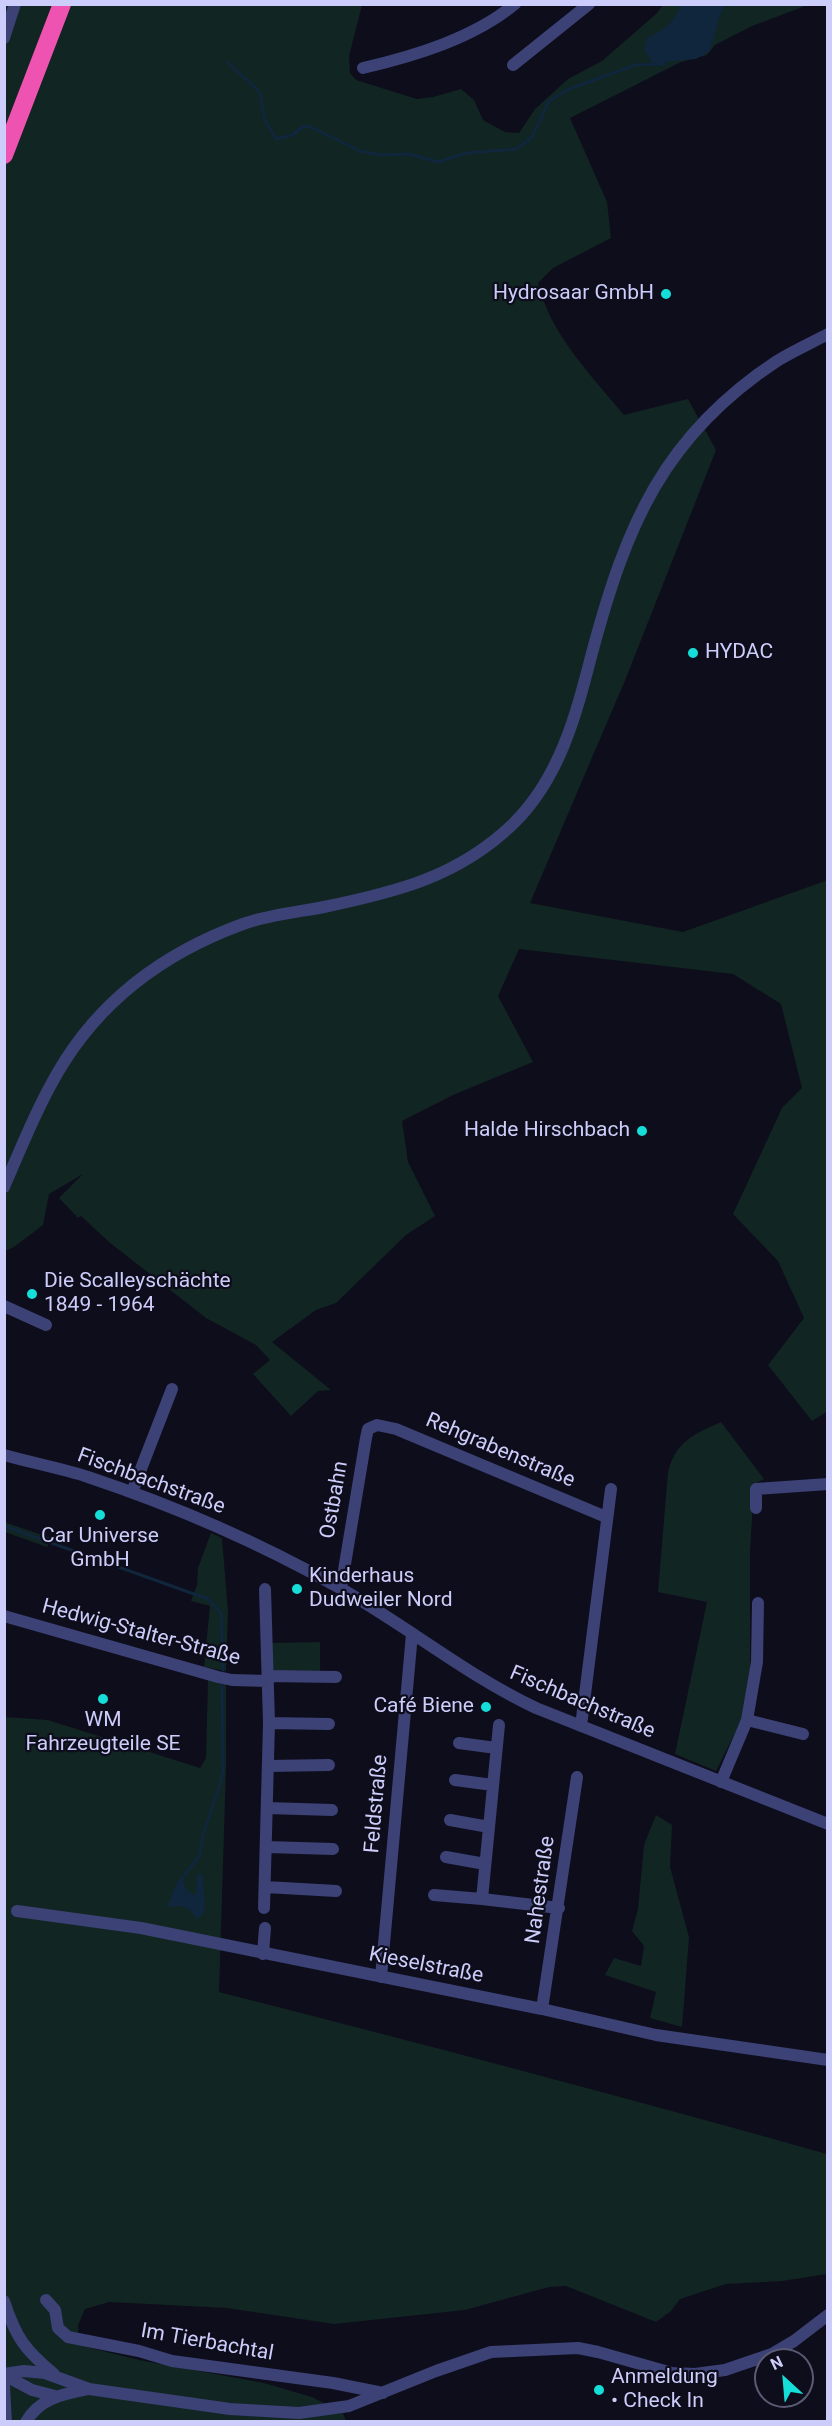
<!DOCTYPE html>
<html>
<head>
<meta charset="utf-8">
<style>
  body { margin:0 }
  #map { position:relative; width:832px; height:2426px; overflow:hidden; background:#0e0d1b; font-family:Roboto,sans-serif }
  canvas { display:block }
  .frame { position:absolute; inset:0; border:6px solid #cccdfa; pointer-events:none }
  .north { position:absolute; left:754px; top:2348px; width:60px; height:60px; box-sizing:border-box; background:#0e0d1b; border:2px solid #5a5a74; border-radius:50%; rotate:334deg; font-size:16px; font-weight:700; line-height:24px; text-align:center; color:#cccdfa }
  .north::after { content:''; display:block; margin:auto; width:21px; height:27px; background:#15ded9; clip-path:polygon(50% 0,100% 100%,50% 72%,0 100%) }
</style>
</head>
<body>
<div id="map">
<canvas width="832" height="2426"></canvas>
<div class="frame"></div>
<div class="north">N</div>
</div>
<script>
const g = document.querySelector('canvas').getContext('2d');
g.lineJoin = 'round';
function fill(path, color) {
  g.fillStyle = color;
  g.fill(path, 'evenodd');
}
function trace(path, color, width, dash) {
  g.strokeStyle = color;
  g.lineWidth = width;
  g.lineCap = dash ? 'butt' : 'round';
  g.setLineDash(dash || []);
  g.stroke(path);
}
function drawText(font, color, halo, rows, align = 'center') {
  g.font = font + ' Roboto,sans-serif';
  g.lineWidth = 4.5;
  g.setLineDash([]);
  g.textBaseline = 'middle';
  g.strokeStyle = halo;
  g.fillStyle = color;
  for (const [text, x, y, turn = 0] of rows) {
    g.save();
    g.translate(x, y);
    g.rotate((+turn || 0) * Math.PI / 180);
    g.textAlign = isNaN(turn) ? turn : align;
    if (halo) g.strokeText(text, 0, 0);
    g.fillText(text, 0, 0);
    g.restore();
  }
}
fill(new Path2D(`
  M4,5H362L349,56L350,73L356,80L417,99L433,97L461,89L474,100L483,120L505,132L519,133L535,109L568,79L602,61L656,14L663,5H808L752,26L715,45L707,55L681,62L570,118L607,202L611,238L553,268L538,283C550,334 592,376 624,415L688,399L716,450L626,678L530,903L683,932L825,881L827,879L828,1411L812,1421L768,1365L804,1318L778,1261L733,1214L782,1108L802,1088L781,1004L733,974L519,949L498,996L533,1062L453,1095L402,1121L408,1162L435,1216L406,1235L336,1303L316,1310L272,1342L331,1390L318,1391L291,1416L253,1374L270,1360L256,1345L206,1318L109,1242L81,1216L78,1218L59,1198L83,1174L49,1194L43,1225L14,1247L5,1251Z
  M721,1422L764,1479L754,1484L750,1552V1676L743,1717L716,1771L675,1754L707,1602L658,1592L668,1472C676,1441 694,1434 721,1422Z
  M4,1522L51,1538L47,1547L5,1532Z
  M211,1533L222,1538L228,1612L226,1671L204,1667L210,1606L191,1601L197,1585L198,1568Z
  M320,1642V1671H272V1643Z
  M208,1679L226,1684V1768L219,1992C423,2044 625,2097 827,2154V2274L782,2281L726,2284L680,2299L671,2311L656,2322L566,2286L549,2287L465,2310L334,2324L227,2308L109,2302L85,2309L78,2325L79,2345L139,2360L264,2383L312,2397L343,2413L346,2421H5L4,1717L48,1720L200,1768L206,1758Z
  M656,1815L672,1825L670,1867L689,1937L682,2027L650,2018L656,1992L605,1975L614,1958L641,1966L644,1946L632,1931L638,1909L644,1845Z`), '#112522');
fill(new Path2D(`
  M681,5H725L719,18L710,51L696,59L652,63L644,49L647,38C664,31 674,22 681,5Z
  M200,1873L203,1877L205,1907L202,1916L197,1919L190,1910L180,1906L167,1907L178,1880L183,1879L186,1889L194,1895L196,1894L197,1875Z`), '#10263d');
trace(new Path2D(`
  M227,62L260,92L264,118L276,139L292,135L304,126L310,127
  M311,127L360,151L381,155L410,154L438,162L467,153L517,149L532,137L549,101L567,90L635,65L665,64L659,61
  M4,1526L208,1599L221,1613L223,1670
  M181,1880L200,1855L203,1835L219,1787L223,1770L222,1685`), '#10263d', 3);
trace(new Path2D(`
  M4,38L15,4
  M513,65L589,4
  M363,68C415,56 474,38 515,4
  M4,1187C21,1148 37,1108 58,1072C100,1000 166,952 243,924C268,915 298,912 324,907C396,892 458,877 513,824C560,778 576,715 592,653C626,526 663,436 777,361C793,351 811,343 828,334
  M4,1306L46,1325
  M4,1455C32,1463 61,1468 88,1477C175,1506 258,1542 338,1587C406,1625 466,1675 536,1708L828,1824
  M132,1492L172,1389
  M756,1508V1489L828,1484
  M341,1588L366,1438L368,1429L377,1425L396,1429L606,1517
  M4,1616L218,1677L232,1680L268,1681
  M269,1676L336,1677
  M747,1720L803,1734
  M269,1723L329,1724
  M499,1725L482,1899L559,1908
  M581,1726L611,1489
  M459,1743L496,1748
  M268,1766L329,1765
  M455,1780L493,1785
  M721,1782L747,1720L757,1662L758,1603
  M267,1808L332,1810
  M450,1820L489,1827
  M267,1847L333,1849
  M446,1857L485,1864
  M266,1887L336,1891
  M434,1895L482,1899
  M264,1908L269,1723L265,1589
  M17,1911L141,1928L542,2009L656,2035L828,2060
  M263,1954L265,1928
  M381,1977L412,1634
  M542,2009L577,1777
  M46,2300L55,2310L58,2328L68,2337L139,2351L172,2361L333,2383L383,2393
  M4,2301C16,2338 25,2350 54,2374
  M4,2374L24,2371L45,2373L89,2389L230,2409L299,2413L349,2406L436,2371L491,2352L578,2348L598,2352L672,2373L695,2374L725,2370L772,2354L794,2341L828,2315
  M4,2375L32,2390L55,2396
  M4,2386L6,2422
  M26,2422C40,2397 65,2394 89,2389`), '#3c4176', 12);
trace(new Path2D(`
  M4,155L62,4`), '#ef53b1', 18);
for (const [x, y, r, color] of [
  [666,294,6,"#15ded9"],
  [693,653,6,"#15ded9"],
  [642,1131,6,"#15ded9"],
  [32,1294,6,"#15ded9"],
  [100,1515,6,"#15ded9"],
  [297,1589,6,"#15ded9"],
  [103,1699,6,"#15ded9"],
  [486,1707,6,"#15ded9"],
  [599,2390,6,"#15ded9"]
]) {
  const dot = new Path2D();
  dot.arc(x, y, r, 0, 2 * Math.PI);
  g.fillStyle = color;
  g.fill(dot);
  trace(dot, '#0e0d1b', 2);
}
drawText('21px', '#cccdfa', '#0e0d1b', [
  ["Hydrosaar GmbH",654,294,"right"],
  ["HYDAC",705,653],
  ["Halde Hirschbach",630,1131,"right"],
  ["Die Scalleyschächte",44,1282],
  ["1849 - 1964",44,1306],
  ["Car Universe",100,1537,"center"],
  ["GmbH",100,1561,"center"],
  ["Kinderhaus",309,1577],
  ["Dudweiler Nord",309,1601],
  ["Café Biene",474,1707,"right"],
  ["WM",103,1721,"center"],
  ["Fahrzeugteile SE",103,1745,"center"],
  ["Anmeldung",611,2378],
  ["• Check In",611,2402]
], 'left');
drawText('21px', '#cccdfa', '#0e0d1b', [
  ["Rehgrabenstraße",500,1451,23],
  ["Fischbachstraße",151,1482,20],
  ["Ostbahn",335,1500,-80],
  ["Hedwig-Stalter-Straße",141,1633,15],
  ["Fischbachstraße",582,1703,23],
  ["Feldstraße",377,1804,-85],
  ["Nahestraße",541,1890,-82],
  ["Kieselstraße",426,1966,11],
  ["Im Tierbachtal",207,2343,10]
]);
</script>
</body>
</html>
